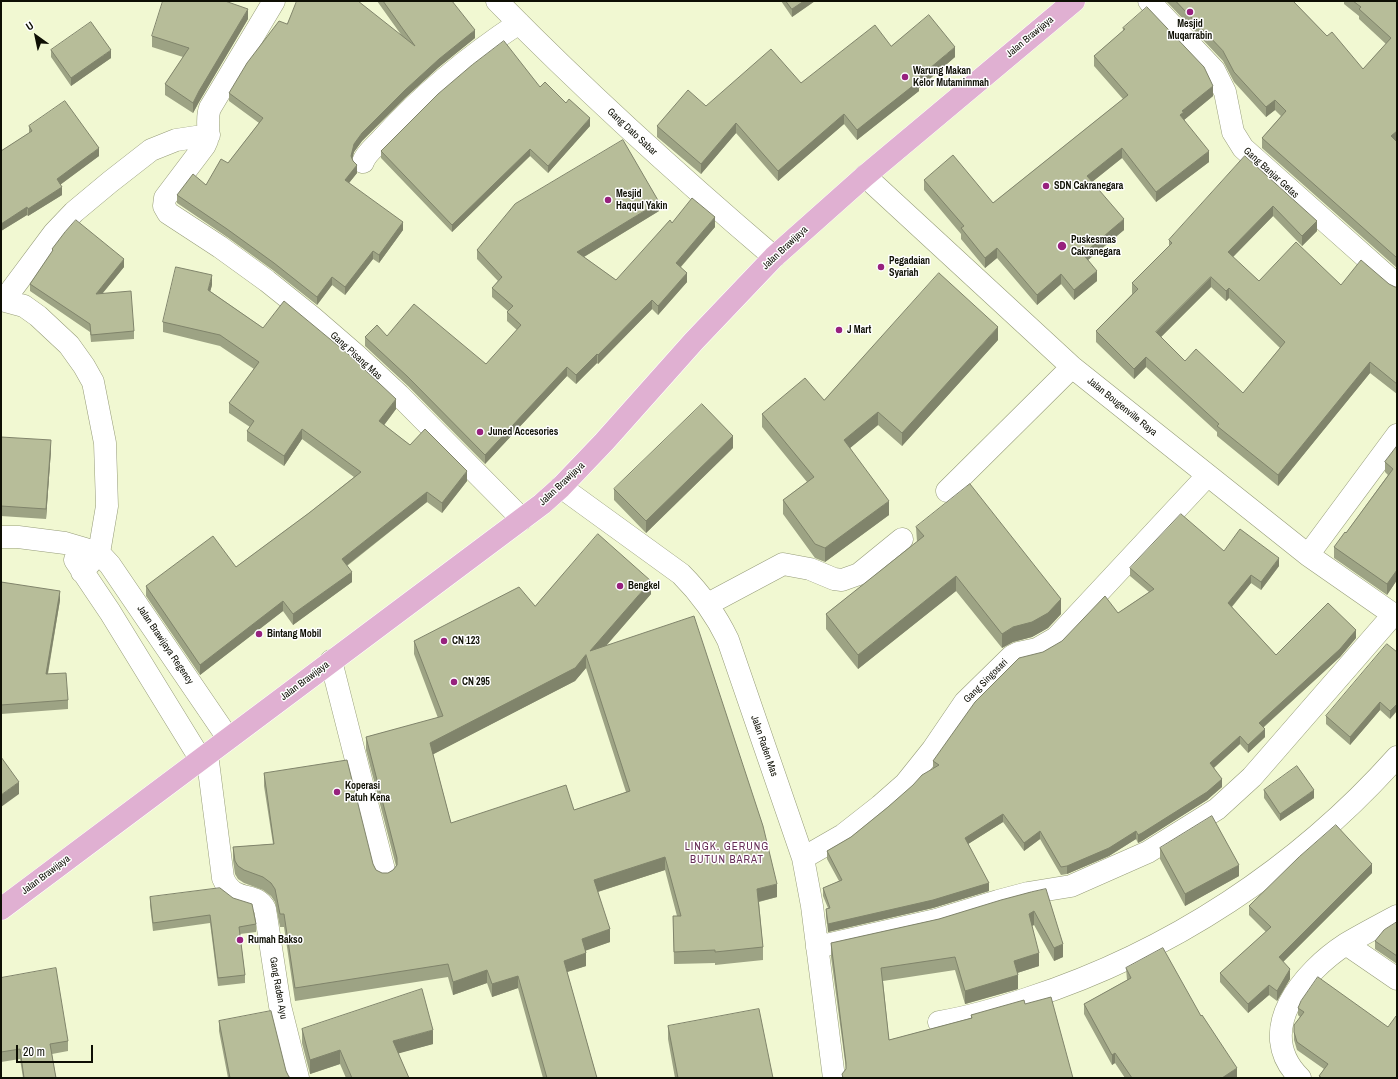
<!DOCTYPE html>
<html>
<head>
<meta charset="utf-8">
<style>
  body { margin:0 }
  #map { position:relative; width:1398px; height:1079px; overflow:hidden; background:#f1f8d2; font-family:"Archivo Narrow",sans-serif }
  canvas { display:block }
  .frame { position:absolute; inset:0; border:2px solid #0e0f04; pointer-events:none }
  .north { position:absolute; left:16px; top:16px; width:40px; height:40px; -webkit-text-stroke:3px #fff; paint-order:stroke; rotate:327deg; font-size:11px; font-weight:700; line-height:16px; text-align:center; color:#0e0f04 }
  .north::after { content:''; display:block; margin:auto; width:14px; height:18px; background:#0e0f04; clip-path:polygon(50% 0,100% 100%,50% 72%,0 100%) }
  .scale { position:absolute; left:16px; top:1045px; width:77px; height:18px; box-sizing:border-box; border:2px solid #0e0f04; border-top:0; padding-left:5px; font-size:12px; line-height:14px; white-space:nowrap; color:#0e0f04; -webkit-text-stroke:3px #fff; paint-order:stroke }
</style>
</head>
<body>
<div id="map">
<canvas width="1398" height="1079"></canvas>
<div class="frame"></div>
<div class="north">U</div>
<div class="scale">20 m</div>
</div>
<script>
const g = document.querySelector('canvas').getContext('2d');
g.lineJoin = 'round';
function trace(path, color, width, dash) {
  g.strokeStyle = color;
  g.lineWidth = width;
  g.lineCap = dash ? 'butt' : 'round';
  g.setLineDash(dash || []);
  g.stroke(path);
}
function fill(path, color) {
  g.fillStyle = color;
  g.fill(path, 'evenodd');
}
function drawText(font, color, halo, rows, align = 'center') {
  g.font = font + ' "Archivo Narrow",sans-serif';
  g.lineWidth = 3;
  g.setLineDash([]);
  g.textBaseline = 'middle';
  g.strokeStyle = halo;
  g.fillStyle = color;
  for (const [text, x, y, turn = 0] of rows) {
    g.save();
    g.translate(x, y);
    g.rotate((+turn || 0) * Math.PI / 180);
    g.textAlign = isNaN(turn) ? turn : align;
    if (halo) g.strokeText(text, 0, 0);
    g.fillText(text, 0, 0);
    g.restore();
  }
}
const street = new Path2D(`
  M274,1L210,108C205,121 212,133 205,145L165,198L164,206L168,213L220,247L267,281L312,317L356,355L399,395L522,519
  M497,1C585,91 678,175 774,257
  M1149,1L1214,70L1225,92L1233,132L1243,148L1397,285
  M363,162C366,153 376,146 382,139C422,95 469,56 519,23
  M865,176L1072,367L1308,555L1397,617
  M1,300L24,306L38,316L69,345L84,366L93,382L105,443L107,506L99,553L82,572
  M4,300L54,233L74,212L110,182L151,150L176,140L209,135
  M561,487L681,574C701,594 716,615 728,640L803,858L812,906L834,1078
  M947,491L1072,367
  M1,537H18L65,543L99,553L110,565L127,590L228,738
  M1308,555L1397,435
  M75,560L110,612L201,760
  M708,604L783,564L810,569L834,579L842,580L859,574L902,539
  M331,661L385,874
  M207,754L223,878C234,905 256,890 265,909L280,1006L298,1078
  M803,858L843,835L880,806L905,784L933,749L965,702L1012,656L1018,653L1037,649L1056,638L1207,476
  M1346,944L1397,979
  M817,947L936,920L998,901L1028,893L1071,886L1148,852L1217,809L1252,777L1393,615
  M939,1022C970,1017 1000,1008 1029,998C1170,952 1298,868 1397,757
  M1300,1078C1252,1031 1304,971 1346,944C1363,934 1380,925 1397,916`);
const primary = new Path2D(`
  M1,909L542,504L561,487L604,442L694,341L774,257L865,176L1074,1`);
trace(street, '#969c79', 23);
trace(primary, '#fff', 23);
trace(street, '#fff', 22);
trace(primary, '#e0b0d2', 22);
fill(new Path2D(`
  M377,1H452L475,38L439,67L405,98L362,141L354,152L352,159L357,173L349,183L403,230L379,263L373,259L345,295L332,285L317,305L274,271L227,237L177,203V195L206,185L228,163L259,123L229,101V93L287,24L402,36Z
  M781,1H815L792,17Z
  M1166,1H1293L1327,36L1363,69L1386,44L1359,19V16L1344,4V1H1397V268L1262,148V138L1281,116L1275,110L1266,117L1234,82L1223,61Z
  M248,19L199,102L193,113L165,95V84L183,57L152,47V36Z
  M1123,28L1213,96L1184,120L1209,162L1156,202L1122,158L1092,182L1124,230L1088,260L1097,281L1074,300L1061,284L1037,305L997,258L985,268L961,239V234L924,190V180L993,203L1123,99L1094,66V56L1123,31Z
  M891,46L955,57L919,88V91L857,140L844,124L778,181L736,133L701,174L657,137V126L706,106L801,83Z
  M51,50L111,58L71,86L51,57Z
  M540,87L590,126L548,173L530,156L452,232L381,158V151Z
  M29,126L99,156L60,185L62,195L28,216L27,215L1,231V151L29,133Z
  M1245,156L1317,231L1302,246L1273,216L1233,257L1259,281L1341,285L1389,284L1395,287H1397V394L1370,373L1278,486L1217,436V432L1146,367L1134,379L1096,342V331L1132,294V283L1169,246V240ZM1211,287L1226,301L1229,298L1280,348L1243,393L1185,361L1161,337Z
  M659,211L584,257L616,280L672,223L715,227L681,267L687,282L658,315L652,309L598,364L597,363L576,384L567,376L485,464L408,386L365,346V337L387,336L486,364L517,330L507,321V312L508,311L492,297V288L498,281L477,259V250Z
  M52,249L124,267L103,293L134,331V339L91,342L90,332L30,291V284L52,252Z
  M212,285L210,291L263,328L396,409L384,425L410,445L467,481L442,513L427,502L347,566L352,582L293,625L283,611L200,675L146,596V586L236,567L309,513L354,477L302,439L284,466L247,441V431L250,427L229,413V403L254,369L220,346L163,332V322Z
  M998,340L902,446L878,425L850,448L889,515L825,562L815,558L783,514V500L807,482L762,427V414L824,400Z
  M1,437L51,450L46,519L1,516Z
  M1397,446V580L1387,595L1334,558V547L1346,533L1388,475L1385,472V462Z
  M733,448L646,533L614,500V489Z
  M916,527L1061,614L1048,628L1032,637L1013,642L1002,648L956,591L858,669L826,629V614L917,542Z
  M1224,551L1279,566L1261,590L1251,583L1232,607L1276,655L1356,638L1340,657L1264,727L1265,737L1248,753L1240,744L1214,768L1222,787L1207,800L1142,841L1138,843L1136,839L1109,856L1067,874L1061,875L1040,839L1024,851L1003,822L968,844L989,891L933,908L828,932L826,917V909L828,908L823,896V888L839,881L827,859V851L851,837L888,807L933,769V761L1043,652L1118,613L1149,592L1130,576V568Z
  M1,582L60,600L48,674L68,700V709L1,714Z
  M651,594L606,646L777,897L759,902L763,947V960L715,965V963L674,964L673,916H677L665,870L598,892L610,942L586,950V966L567,972L597,1078H543L518,988L492,997L487,983L453,995L448,977L295,1001L284,927H280L275,902L271,896L263,890L244,883L238,879L235,874L233,860V847L273,844L264,786V773L373,864L376,870L382,873H388L393,870L396,866L366,750V737L438,718L414,654V641L535,606ZM586,668L626,792L574,810L451,823L433,754L575,681Z
  M1397,652L1390,719L1380,710L1350,745L1326,724V716Z
  M1264,790L1314,798L1280,821L1264,798Z
  M1160,848L1239,876L1185,906L1160,859Z
  M1372,873L1283,962L1290,979L1277,1001L1269,995L1248,1013L1220,982V973L1266,932L1249,915V906Z
  M1031,892L1063,957L1054,961L1034,925L1032,926L1039,966L1017,973L1018,989L965,1004L955,970L883,981L889,1040L971,1018V1015L1025,1004L1073,1078H842V1074L846,1069L831,957V943L939,919Z
  M150,897L256,924V932L240,934L245,975V983L218,986L210,923L153,931L150,905Z
  M1397,922V964L1375,949V941Z
  M1126,968L1201,1016L1237,1078H1125L1115,1063L1112,1065L1084,1014V1004L1127,980Z
  M1,978L68,1041V1051L52,1054L56,1078H23L20,1059L1,1062Z
  M1298,1008L1388,1027L1397,1078H1319V1076L1324,1069L1297,1050L1294,1040V1032L1300,1017L1298,1015Z
  M219,1021L286,1071L289,1077L291,1078H228L219,1031Z
  M668,1026L773,1078H675L668,1039Z
  M302,1029L433,1044L398,1053L409,1078H346L340,1064L310,1074L302,1043Z`), '#9da384');
fill(new Path2D(`
  M804,1H815L792,17V9Z
  M248,9V19L199,102L193,113V103L199,91Z
  M475,30V38L439,67L405,98L362,141L354,152L351,164V156L354,144L362,133L405,90L439,59Z
  M955,47V57L919,88V91L857,140V130Z
  M111,50V58L71,86V78Z
  M1213,86V96L1184,120L1180,115L1182,111Z
  M1275,100V110L1266,117V107Z
  M844,114V124L778,181V171Z
  M590,118V126L548,173V166Z
  M736,123V133L701,174V164Z
  M1397,131V141L1391,147V136Z
  M99,148V156L57,187V179Z
  M1122,148V158L1087,186V176Z
  M530,149V156L452,232V225Z
  M1209,151V162L1156,202V192Z
  M357,165V173L345,188V180Z
  M62,187V195L28,216V209Z
  M659,202V211L577,261V252Z
  M1273,206V216L1228,262V252Z
  M27,207V215L1,231V224Z
  M715,217V227L676,272V263Z
  M1124,219V230L1083,264V254Z
  M1317,221V231L1302,246V236Z
  M403,222V230L379,263V255Z
  M997,248V258L985,268V258Z
  M373,251V259L345,295V287Z
  M124,259V267L96,301V294Z
  M1097,271V281L1074,300V290Z
  M687,273V282L658,315V306Z
  M1061,274V284L1037,305V295Z
  M212,275V285L208,300V290Z
  M332,277V285L317,305V297Z
  M1211,277V287L1156,342V332Z
  M1229,288V298L1226,301V291Z
  M652,300V309L598,364V355Z
  M998,327V340L902,446V433Z
  M597,354V363L576,384V375Z
  M1146,357V367L1134,379V369Z
  M1370,362V373L1278,486V475Z
  M567,367V376L485,464V455Z
  M396,399V409L379,432V421Z
  M878,412V425L844,453V440Z
  M302,429V439L284,466V456Z
  M733,436V448L646,533V521Z
  M51,440V450L46,519V509Z
  M467,471V481L442,513V503Z
  M427,492V502L342,569V559Z
  M889,501V515L825,562V548Z
  M1279,558V566L1261,590V582Z
  M1397,570V580L1387,595V584Z
  M352,572V582L293,625V614Z
  M1251,575V583L1228,611V603Z
  M956,576V591L858,669V655Z
  M651,581V594L590,664V651Z
  M60,591V600L46,683V674Z
  M1061,599V614L1048,628L1032,637L1013,642L1002,648V634Z
  M283,601V611L200,675V665Z
  M1356,630V638L1340,657L1259,731V723Z
  M586,655V668L575,681L430,756V743Z
  M1380,702V710L1350,745V737Z
  M1397,704V711L1390,719V711Z
  M1265,729V737L1248,753V745Z
  M1240,736V744L1210,771V763Z
  M1222,779V787L1207,800L1142,841L1138,843V835Z
  M19,782V794L1,807V795Z
  M1314,790V798L1280,821V814Z
  M1003,814V822L965,846V838Z
  M1040,831V839L1024,851V843Z
  M1136,831V839L1109,856L1067,874V866Z
  M665,857V870L594,893V880Z
  M1372,864V873L1279,966V957Z
  M1239,865V876L1185,906V894Z
  M989,883V891L933,908L828,932V924Z
  M777,884V897L757,902V889Z
  M1034,911V925L1029,927V914Z
  M610,929V942L582,952V939Z
  M1063,944V957L1054,961V948Z
  M586,953V966L564,973V961Z
  M1039,953V966L1014,974V961Z
  M1290,969V979L1277,1001V991Z
  M487,970V983L453,995V982Z
  M1018,975V989L965,1004V991Z
  M518,976V988L492,997V984Z
  M1269,985V995L1248,1013V1004Z
  M433,1030V1044L393,1055V1041Z
  M340,1050V1064L310,1074V1060Z
  M1115,1053V1063L1112,1065V1055Z
  M1237,1068V1078H1222Z`), '#80846b');
const building = new Path2D(`
  M163,1H225L248,9L199,91L193,103L165,84L189,48L152,36Z
  M297,1H358L415,46L383,1H452L475,30L439,59L405,90L362,133L354,144L351,156L353,161L357,165L345,180L403,222L379,255L373,251L345,287L332,277L317,297L274,263L227,229L177,195L193,174L206,185L221,159L228,163L263,118L229,93L247,63L279,21L287,24Z
  M786,1H804L792,9Z
  M1176,1H1293L1327,36L1332,32L1363,69L1391,38L1359,9L1361,7L1353,1H1397V131L1391,136L1397,142V258L1262,138L1286,111L1275,100L1266,107L1234,72L1223,51Z
  M1147,7L1204,67L1213,86L1182,111L1184,112L1180,115L1209,151L1156,192L1122,148L1087,176L1124,219L1083,254L1097,271L1074,290L1061,274L1037,295L997,248L985,258L961,228L964,226L924,180L953,155L993,203L1128,95L1094,56L1125,29L1123,28Z
  M929,15L955,47L917,79L919,81L857,130L844,114L778,171L736,123L701,164L657,126L688,90L706,106L771,49L801,83L875,25L891,46Z
  M91,22L111,50L71,78L51,50Z
  M504,41L540,87L545,82L566,103L569,99L590,118L548,166L530,149L452,225L381,151L438,94L472,65Z
  M65,101L99,148L57,179L62,187L28,209L27,207L1,224V151L32,131L29,126Z
  M623,140L659,202L577,252L616,280L670,220L672,223L692,198L715,217L676,263L687,273L658,306L652,300L598,355L597,354L576,375L567,367L485,455L408,377L365,337L377,325L387,336L414,304L486,364L521,325L507,312L513,306L492,288L502,277L477,250L515,204Z
  M1245,156L1317,221L1302,236L1273,206L1228,252L1259,281L1296,242L1341,285L1361,260L1389,284L1395,287H1397V384L1370,362L1278,475L1217,426L1219,424L1146,357L1134,369L1096,331L1138,289L1132,283L1172,243L1169,240ZM1211,277L1226,291L1229,288L1285,342L1243,393L1196,349L1185,361L1156,332Z
  M76,220L124,259L96,294L131,291L134,331L91,335L90,324L30,284L53,250L52,249L65,232Z
  M176,267L212,275L208,290L263,328L284,301L348,354L396,399L379,421L410,445L425,429L467,471L442,503L427,492L342,559L352,572L293,614L283,601L200,665L146,586L213,536L236,567L309,513L361,472L302,429L284,456L247,431L254,421L229,403L259,362L220,335L163,322Z
  M939,273L998,327L902,433L878,412L844,440L889,501L825,548L815,544L783,500L814,477L762,414L805,378L824,400Z
  M702,404L733,436L646,521L614,489Z
  M1,437L51,440L46,509L1,506Z
  M1397,446V570L1387,584L1334,547L1345,532L1346,533L1393,469L1385,462Z
  M970,484L1061,599L1048,613L1032,622L1013,627L1002,634L956,576L858,655L826,614L924,536L916,527Z
  M1181,514L1224,551L1240,529L1279,558L1261,582L1251,575L1228,603L1276,655L1328,603L1356,630L1340,649L1259,723L1265,729L1248,745L1240,736L1210,763L1222,779L1207,792L1142,833L1138,835L1136,831L1109,848L1067,866L1061,867L1040,831L1024,843L1003,814L965,838L989,883L933,900L828,924L826,909L830,908L823,888L842,880L827,851L851,837L888,807L913,785L922,775L939,765L933,761L975,702L1019,658L1043,652L1062,641L1105,596L1118,613L1154,589L1130,568Z
  M598,534L651,581L590,651L694,616L763,826L777,884L757,889L763,947L715,952V950L674,952L673,916H681L665,857L594,880L610,929L582,939L586,953L564,961L597,1078H547L518,976L492,984L487,970L453,982L448,964L295,988L284,914H280L275,889L271,883L263,877L244,870L238,866L235,861L233,847L274,844L264,773L347,760L373,864L376,870L382,873H388L393,870L397,865V858L366,737L443,716L414,641L519,587L535,606ZM586,655L630,791L574,810L566,785L451,823L430,743L575,668Z
  M1,582L60,591L46,674L66,673L68,700L1,705Z
  M1387,644L1397,652V704L1390,711L1380,702L1350,737L1326,716Z
  M1,757L19,782L1,795Z
  M1297,766L1314,790L1280,814L1264,790Z
  M1212,816L1239,865L1185,894L1160,848Z
  M1336,825L1372,864L1279,957L1290,969L1277,991L1269,985L1248,1004L1220,973L1271,927L1249,906L1299,857Z
  M220,888L233,898L252,904L256,924L239,927L245,975L218,978L210,915L153,923L150,897Z
  M1046,889L1063,944L1054,948L1034,911L1029,914L1039,953L1014,961L1018,975L965,991L955,957L881,968L889,1040L972,1018L971,1015L1024,1000L1025,1004L1051,997L1073,1078H843L842,1074L846,1069V1063L831,943L939,919L1001,900L1031,892Z
  M1397,922V956L1375,941L1384,930Z
  M1163,948L1201,1016L1202,1015L1237,1068L1222,1078H1132L1115,1053L1112,1055L1084,1004L1131,978L1126,968Z
  M56,968L68,1041L50,1044L56,1078H24L20,1049L1,1052V978Z
  M1318,977L1388,1027L1396,1016L1397,1017V1078H1322L1319,1076L1328,1064L1297,1042L1294,1032V1025L1304,1012L1298,1008L1301,1001Z
  M422,989L433,1030L393,1041L409,1078H352L340,1050L310,1060L302,1029Z
  M759,1009L773,1078H678L668,1026Z
  M271,1011L286,1071L289,1077L291,1078H230L219,1021Z`);
fill(building, '#b7bd99');
trace(building, '#80846b', 1);
for (const [x, y, r, color] of [
  [1190,12,4,"#97217e"],
  [905,77,4,"#97217e"],
  [1046,186,4,"#97217e"],
  [608,200,4,"#97217e"],
  [1062,246,5,"#97217e"],
  [881,267,4,"#97217e"],
  [839,330,4,"#97217e"],
  [480,432,4,"#97217e"],
  [620,586,4,"#97217e"],
  [259,634,4,"#97217e"],
  [444,641,4,"#97217e"],
  [454,682,4,"#97217e"],
  [337,792,4,"#97217e"],
  [240,940,4,"#97217e"]
]) {
  const dot = new Path2D();
  dot.arc(x, y, r, 0, 2 * Math.PI);
  g.fillStyle = color;
  g.fill(dot);
  trace(dot, '#fff', 1.5);
}
drawText('bold 10px', '#0e0f04', '#fff', [
  ["Mesjid",1190,24,"center"],
  ["Muqarrabin",1190,36,"center"],
  ["Warung Makan",913,71],
  ["Kelor Mutamimmah",913,83],
  ["SDN Cakranegara",1054,186],
  ["Mesjid",616,194],
  ["Haqqul Yakin",616,206],
  ["Puskesmas",1071,240],
  ["Cakranegara",1071,252],
  ["Pegadaian",889,261],
  ["Syariah",889,273],
  ["J Mart",847,330],
  ["Juned Accesories",488,432],
  ["Bengkel",628,586],
  ["Bintang Mobil",267,634],
  ["CN 123",452,641],
  ["CN 295",462,682],
  ["Koperasi",345,786],
  ["Patuh Kena",345,798],
  ["Rumah Bakso",248,940]
], 'left');
drawText('10px', '#0e0f04', '#fff', [
  ["Jalan Brawijaya",1030,37,-40],
  ["Gang Dato Sabar",632,132,43],
  ["Gang Banjar Getas",1271,173,42],
  ["Jalan Brawijaya",785,248,-43],
  ["Gang Pisang Mas",356,356,42],
  ["Jalan Bougenville Raya",1122,407,39],
  ["Jalan Brawijaya",562,484,-43],
  ["Jalan Brawijaya Regency",165,645,56],
  ["Jalan Brawijaya",305,681,-37],
  ["Gang Singosari",986,681,-45],
  ["Jalan Raden Mas",764,746,71],
  ["Jalan Brawijaya",46,875,-37],
  ["Gang Raden Ayu",278,988,80]
]);
g.letterSpacing = '1px';
drawText('11px', '#672e58', '#fff', [
  ["LINGK. GERUNG",727,847],
  ["BUTUN BARAT",727,860]
]);
g.letterSpacing = '0px';
</script>
</body>
</html>
